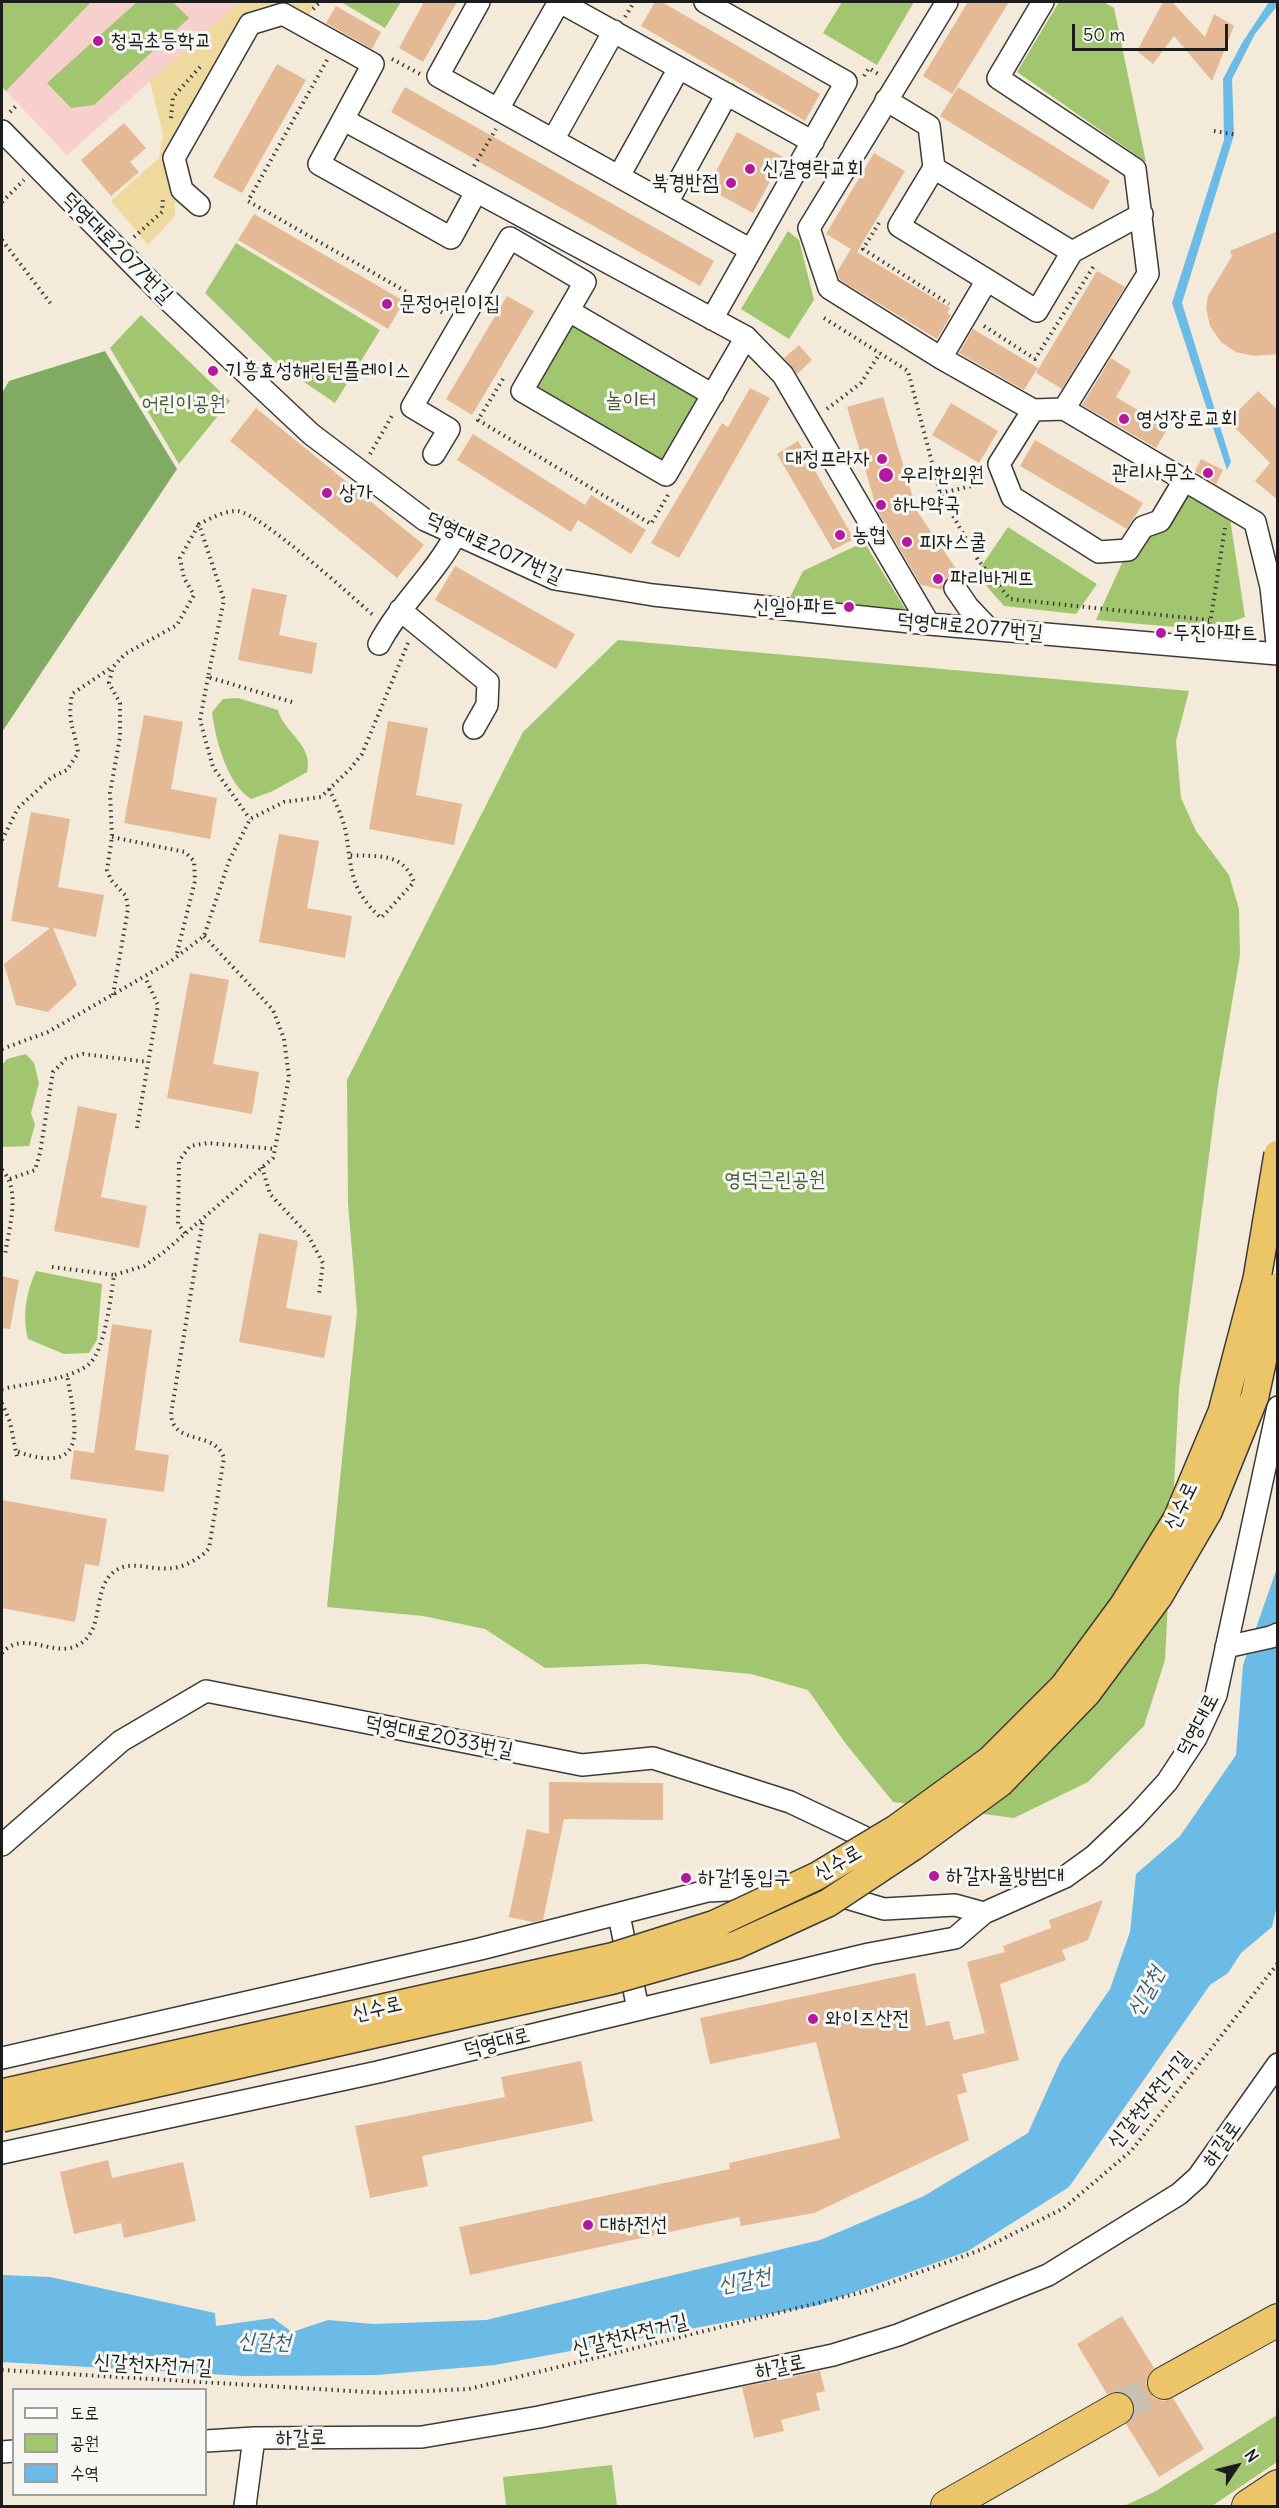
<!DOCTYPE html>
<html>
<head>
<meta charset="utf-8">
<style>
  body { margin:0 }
  #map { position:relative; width:1279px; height:2508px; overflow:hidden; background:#f4eada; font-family:Delius,"Poor Story",sans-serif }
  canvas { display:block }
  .frame { position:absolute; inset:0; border:3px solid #1c1c1c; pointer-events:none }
  .legend { position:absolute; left:12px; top:2388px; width:195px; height:108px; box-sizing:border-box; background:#f6f6f2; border:2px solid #9f9f9c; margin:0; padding:8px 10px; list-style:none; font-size:18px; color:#1c1c1c }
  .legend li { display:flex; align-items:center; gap:12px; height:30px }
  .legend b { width:30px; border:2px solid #9f9f9c }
  .north { position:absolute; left:1207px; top:2436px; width:60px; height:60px; -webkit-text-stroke:4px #f6f6f2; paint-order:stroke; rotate:55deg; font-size:16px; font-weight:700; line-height:24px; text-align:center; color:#1c1c1c }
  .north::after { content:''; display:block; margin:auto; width:21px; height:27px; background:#1c1c1c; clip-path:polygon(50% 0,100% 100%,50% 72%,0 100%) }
  .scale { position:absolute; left:1072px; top:24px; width:156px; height:27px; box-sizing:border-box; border:3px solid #1c1c1c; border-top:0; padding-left:8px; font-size:18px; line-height:21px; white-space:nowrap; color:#1c1c1c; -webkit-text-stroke:4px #f6f6f2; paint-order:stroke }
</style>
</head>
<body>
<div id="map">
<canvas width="1279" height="2508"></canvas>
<div class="frame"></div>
<ul class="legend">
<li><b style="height:8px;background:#fff"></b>도로</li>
<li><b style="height:16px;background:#a2c670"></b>공원</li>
<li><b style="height:16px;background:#6cbbe7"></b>수역</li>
</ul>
<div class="north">N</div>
<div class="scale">50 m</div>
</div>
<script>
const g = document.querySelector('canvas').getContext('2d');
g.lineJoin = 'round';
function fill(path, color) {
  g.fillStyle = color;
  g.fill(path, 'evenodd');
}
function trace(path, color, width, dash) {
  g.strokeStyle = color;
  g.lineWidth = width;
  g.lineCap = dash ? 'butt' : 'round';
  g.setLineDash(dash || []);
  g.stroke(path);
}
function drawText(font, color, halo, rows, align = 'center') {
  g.font = font + ' Delius,"Poor Story",sans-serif';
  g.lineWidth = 6;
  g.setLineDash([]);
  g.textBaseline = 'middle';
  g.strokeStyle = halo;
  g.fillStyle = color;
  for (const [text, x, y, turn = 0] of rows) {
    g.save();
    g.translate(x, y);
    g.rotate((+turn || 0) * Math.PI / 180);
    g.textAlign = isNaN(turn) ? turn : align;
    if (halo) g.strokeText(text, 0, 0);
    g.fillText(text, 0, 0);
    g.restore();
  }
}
fill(new Path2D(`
  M2,2H240L67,155L2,87Z`), '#f7d0cd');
fill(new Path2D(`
  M2,2H91L6,91L2,87Z
  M137,2H173L189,18L94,105L71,108L47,83Z
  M341,2H401L385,28Z
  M842,2H914L877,65L823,33Z
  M1059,2H1104L1114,8L1146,162L1017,72Z
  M788,231L799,240L814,300L789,339L741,309Z
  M236,243L380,330L335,403L276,363L205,293Z
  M569,311L713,395L666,475L522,391Z
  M141,315L230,401L179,464L110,348Z
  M1185,479L1228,505L1245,617L1208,630L1096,620L1128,550Z
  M1008,527L1097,584L1076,614L1004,606L976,574Z
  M864,542L906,610L790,597L803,571Z
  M618,640L1189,691L1176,741L1181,798L1196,831L1229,875L1239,909L1240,955L1218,1086L1179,1389L1165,1660L1144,1726L1088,1782L1014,1818L893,1802L846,1744L808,1690L751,1674L644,1664L545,1668L485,1629L423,1616L327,1607L357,1312L348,1203L347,1080L523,732Z
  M238,698L278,710C284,733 314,745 307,772L273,791L251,799C227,784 215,738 212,712L223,699Z
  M26,1054L34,1063L39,1083L31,1113L35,1125L29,1146L2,1147V1065L7,1059Z
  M36,1271L102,1284L97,1340L89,1353L64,1354L28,1339C22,1316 26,1292 36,1271Z
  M1277,2415V2462L1212,2506H1124L1156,2491Z
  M612,2465L617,2506H506L503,2477Z`), '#a2c670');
fill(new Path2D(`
  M105,351L177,469L2,732V393L9,381Z`), '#81ab62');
fill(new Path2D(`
  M240,2H316V4L303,25H250L174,158L175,216L148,245L111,201L159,158L163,135L150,81Z`), '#eeda9e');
fill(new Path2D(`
  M1269,2H1277V6L1255,34L1232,79L1234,135L1182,303L1231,462L1227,470L1172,303L1224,140L1223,79L1242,43Z
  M1277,1568L1278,1901L1272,1927L1241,1953L1228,1973L1210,1985L1069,2187L968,2251L819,2305L495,2365L376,2375L244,2376L2,2362V2275L50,2277L215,2313L216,2326L273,2318L292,2332L328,2320L373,2324L486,2320L820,2240L924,2196L1028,2133L1061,2060L1110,1989L1130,1932L1136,1874L1180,1836L1236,1755L1243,1665Z`), '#6cbbe7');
fill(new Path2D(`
  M424,2H457L423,62L399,48Z
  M655,2H662L820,94L805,121L641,26Z
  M968,2H1009L952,94L923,76Z
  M1163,2H1172L1205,37L1214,14L1234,26L1212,81L1174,36L1153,64L1137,51Z
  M336,6L381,32L372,49L326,23Z
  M277,64L306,80L242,193L213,177Z
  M405,87L714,261L700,286L391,112Z
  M958,87L1110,181L1093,210L940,116Z
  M124,123L146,148L130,162L139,172L111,196L81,160Z
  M737,132L783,157L753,213L707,188Z
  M874,153L905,171L857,252L950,308L947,313L951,315L937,339L840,280L837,272L851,249L826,234Z
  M254,214L404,301L388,329L238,240Z
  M1278,231V354L1254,356L1236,352L1221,342L1210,326L1206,308L1208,296L1232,256L1230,251Z
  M1097,271L1125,287L1062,389L1036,373Z
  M507,296L534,311L472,415L446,399Z
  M973,329L1038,368L1024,390L959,353Z
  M799,345L812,360L797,374L784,358Z
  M1111,358L1131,371L1116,397L1168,428L1156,448L1082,405Z
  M750,388L770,398L679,558L651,543L722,423L728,427Z
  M1258,391L1278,410V500L1255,481L1270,463L1228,421Z
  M883,397L917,511L963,579L955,575L948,577L943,583V590L921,585L877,510L847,407Z
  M951,403L998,431L979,463L932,435Z
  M256,408L424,545L397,578L230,441Z
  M473,434L585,505L591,495L646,530L631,554L578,520L571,532L457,460Z
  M1035,440L1143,503L1127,529L1020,466Z
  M798,441L854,539L833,550L777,454Z
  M1201,459L1223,470L1216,484L1195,471Z
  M455,566L575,634L556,669L435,600Z
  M252,588L287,595L279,635L317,643L312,674L238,660Z
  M144,715L183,722L171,789L217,798L210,839L124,823Z
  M388,721L428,728L416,795L462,804L454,845L369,829Z
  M31,812L70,819L58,887L104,895L96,937L53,928L77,985L48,1012L16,1005L4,964L50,928L11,921Z
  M279,834L319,841L307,908L352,916L345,958L259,942Z
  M190,973L229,980L213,1064L259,1072L252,1114L167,1098Z
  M78,1106L117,1114L101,1197L147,1206L139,1248L54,1231Z
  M259,1233L298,1241L286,1308L332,1316L324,1358L239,1342Z
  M2,1276L19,1280L10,1329L2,1328Z
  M112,1324L152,1330L135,1450L169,1455L164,1492L70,1479L74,1450L94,1453Z
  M2,1500L107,1519L99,1566L85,1564L75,1622L2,1608Z
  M549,1782L663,1783V1820L564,1819L543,1920L533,1922L509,1917L527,1829L549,1834Z
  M1103,1900L1088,1940L1062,1950L1066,1960L1000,1984L1019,2060L962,2074L967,2092L957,2095L969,2140L814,2213L741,2226L739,2217L470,2275L459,2227L730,2169L729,2163L840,2138L816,2042L710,2064L700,2018L915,1973L926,2026L949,2021L954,2040L985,2033L967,1962L1005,1952L1003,1946L1051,1928L1049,1920Z
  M581,2061L593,2121L422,2156L428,2186L370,2198L355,2126L505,2097L501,2077Z
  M108,2160L112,2178L183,2162L196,2221L124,2238L121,2223L74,2234L60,2172Z
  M1122,2316L1154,2368L1146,2382L1149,2392L1154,2398L1163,2401L1173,2398L1204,2449L1159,2477L1126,2424L1132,2419L1135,2410L1132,2400L1127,2394L1118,2391L1107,2394L1077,2344Z
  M820,2371L825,2391L816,2393L820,2410L781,2420L784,2431L754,2438L742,2387Z`), '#e3b996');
trace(new Path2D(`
  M1117,2409L1164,2383`), '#c9c1b4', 32, [32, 16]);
const minor = new Path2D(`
  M479,2L438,76L751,250
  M560,2L813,142
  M705,2L846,82L712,319
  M947,2L809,228L829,288L941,358L1033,410L1064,409L1255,522L1271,587L1278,653
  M1043,2L998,78L1135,169L1148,274L1064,409
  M886,100L929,126L934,168L1072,252L1142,214
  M498,109L559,2
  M344,120L746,337L783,375L929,624
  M2,131L167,299L311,434L425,520L555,579L653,595L929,624L1278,654
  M553,140L614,31
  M934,168L899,226L987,280
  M619,176L679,68
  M667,203L727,94
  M199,205L182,190L174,158L250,24L283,14L373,64L319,164L451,238L476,192
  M569,311L713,395
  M941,358L987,280L1037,311L1072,252
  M1033,410L999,464L1012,497L1099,552L1128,550L1143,527L1160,521L1185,479
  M434,454L449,429L412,407L510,238L585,282L522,391L666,475L746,337
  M955,588L968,607L989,629
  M400,610L488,682L487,705L474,728
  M379,644C400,604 435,574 456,534
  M1226,1647L1271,1637L1278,1634
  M2,1845L121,1741L206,1691L582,1765L653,1758L790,1802L883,1846
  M619,1915L638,2009
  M2,2058L480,1949L707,1891L806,1886L884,1909L955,1905L984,1913
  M2,2153L378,2072L869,1954L955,1938L984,1913L1065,1877L1094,1856L1135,1817L1167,1782L1196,1738L1216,1695L1278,1407
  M206,2441L254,2438
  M2,2452L14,2451
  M245,2506L254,2438L422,2437L539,2417L833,2355L898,2335L1048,2275L1179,2194L1198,2177L1278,2064`);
const highway = new Path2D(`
  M1164,2383L1278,2320
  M947,2506L1117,2409
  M1248,2506L1278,2486`);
trace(minor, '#3c3b38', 24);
trace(highway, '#3c3b38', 34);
trace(new Path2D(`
  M313,9L320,2
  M625,17L634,2
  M392,59L420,74
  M327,60L248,201L445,314
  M864,76L869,68L881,76
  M10,112L18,104
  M171,118L173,97L200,67
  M1214,131L1237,135
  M474,166L496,129
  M2,202L24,180
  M879,223L863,249L949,304
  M134,237L162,212L163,198
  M2,240L51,304
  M824,318L908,371L940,493L978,560L1010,599L1209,620
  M984,326L1035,359L1095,264
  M503,379L478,420L651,524L668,495
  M827,409L861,383L880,353
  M370,454L393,414
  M940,493L986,483
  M1209,630L1225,528
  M208,677L200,720L213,767L250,819
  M292,702L208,677L224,600L199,524C210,519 225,510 238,511C262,515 350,595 373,615
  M329,789C336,803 343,818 346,833C352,872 350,889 381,918L414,882C402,851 377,857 347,855
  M112,837L185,852L194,861L195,881L176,957
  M2,840L18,808L52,777L67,770L78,753C74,726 67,723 72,694L112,667
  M113,995L128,909L126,896L111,880L107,870L112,837L110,793L120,737V703L109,683L113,667L125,654L177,625L194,595L184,578L180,558L199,524
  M2,1049L48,1032L171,961L204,936L229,861L250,819L284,802L321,797L350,769L362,754L408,643
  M137,1128L158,1005L145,977
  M262,1167L270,1194L308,1235L323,1263L319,1294
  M2,1170C22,1191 8,1230 5,1256
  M10,1179L35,1170L40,1153L53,1072L66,1059L83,1054L148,1062
  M185,1233L178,1224L179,1161L190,1146L208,1143L275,1149
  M52,1267L114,1275
  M2,1389C24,1384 75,1379 90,1363C105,1349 111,1296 114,1275L144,1266L164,1252L273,1158L275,1149L289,1077L284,1039L273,1010L204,936
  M2,1403L10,1422L17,1457
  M18,1452C92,1477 75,1423 67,1375
  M2,1653C23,1629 52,1657 76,1646C107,1632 90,1589 115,1571C136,1556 160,1579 191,1562C198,1558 204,1555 209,1548L224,1458C215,1430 173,1446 171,1414L203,1219
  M2,2370L384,2393L469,2389L871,2290L983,2249L1064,2208L1132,2150L1278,1963`), '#3c3b38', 4, [1.5, 4.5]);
trace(minor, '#fff', 21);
trace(highway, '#ecc569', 32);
const majorBridge = new Path2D(`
  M2,2093L611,1957L715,1924L817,1876L897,1828L990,1760L1064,1686L1123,1606L1177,1519L1222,1412L1257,1279L1278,1154
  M2,2118L613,1980L736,1945L828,1903L914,1846L1000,1783L1087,1693L1159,1596L1208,1512L1255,1396L1278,1287`);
trace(majorBridge, '#3c3b38', 30, []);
trace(majorBridge, '#ecc569', 27);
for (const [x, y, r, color] of [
  [98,41,6,"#b5179e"],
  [750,169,6,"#b5179e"],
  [731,183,6,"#b5179e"],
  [387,304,6,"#b5179e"],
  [213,371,6,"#b5179e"],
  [1124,419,6,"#b5179e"],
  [882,459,6,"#b5179e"],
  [1208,473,6,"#b5179e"],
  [886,475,8,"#b5179e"],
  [327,493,6,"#b5179e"],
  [881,505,6,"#b5179e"],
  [840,535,6,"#b5179e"],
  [907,542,6,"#b5179e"],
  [938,579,6,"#b5179e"],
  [849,607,6,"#b5179e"],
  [1161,633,6,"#b5179e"],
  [934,1876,6,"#b5179e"],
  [686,1878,6,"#b5179e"],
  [813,2019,6,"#b5179e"],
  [588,2225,6,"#b5179e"]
]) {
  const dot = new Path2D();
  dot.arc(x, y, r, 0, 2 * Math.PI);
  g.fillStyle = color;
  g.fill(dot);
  trace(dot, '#f6f6f2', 2);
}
drawText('21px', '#1c1c1c', '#f6f6f2', [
  ["청곡초등학교",110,41],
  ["신갈영락교회",762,169],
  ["북경반점",719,183,"right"],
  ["문정어린이집",399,304],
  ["기흥효성해링턴플레이스",225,371],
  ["영성장로교회",1136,419],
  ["대정프라자",870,459,"right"],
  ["관리사무소",1196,473,"right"],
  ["우리한의원",900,475],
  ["상가",339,493],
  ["하나약국",893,505],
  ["농협",852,535],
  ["피자스쿨",919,542],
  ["파리바게뜨",950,579],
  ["신일아파트",837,607,"right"],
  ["두진아파트",1173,633],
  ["하갈자율방범대",946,1876],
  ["하갈1동입구",698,1878],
  ["와이즈산전",825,2019],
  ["대하전선",600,2225]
], 'left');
drawText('21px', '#1c1c1c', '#f6f6f2', [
  ["덕영대로2077번길",117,248,45],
  ["덕영대로2077번길",494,548,24],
  ["덕영대로2077번길",970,627,5],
  ["신수로",1181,1506,-64],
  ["덕영대로",1198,1725,-63],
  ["덕영대로2033번길",439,1737,11],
  ["신수로",838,1863,-30],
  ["신수로",377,2009,-13],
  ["덕영대로",497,2043,-14],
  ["신갈천자전거길",1149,2100,-51],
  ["하갈로",1222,2144,-55],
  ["신갈천자전거길",630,2335,-14],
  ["신갈천자전거길",153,2365,3],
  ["하갈로",780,2367,-12],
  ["하갈로",301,2438,-1]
]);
drawText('21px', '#4b5839', '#f6f6f2', [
  ["놀이터",631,401],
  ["어린이공원",184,404],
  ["영덕근린공원",775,1180]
]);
drawText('italic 22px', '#3c5c6d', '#f6f6f2', [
  ["신갈천",1146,1992,-61],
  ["신갈천",744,2281,-11],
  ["신갈천",264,2342,2]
]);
</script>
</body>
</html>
